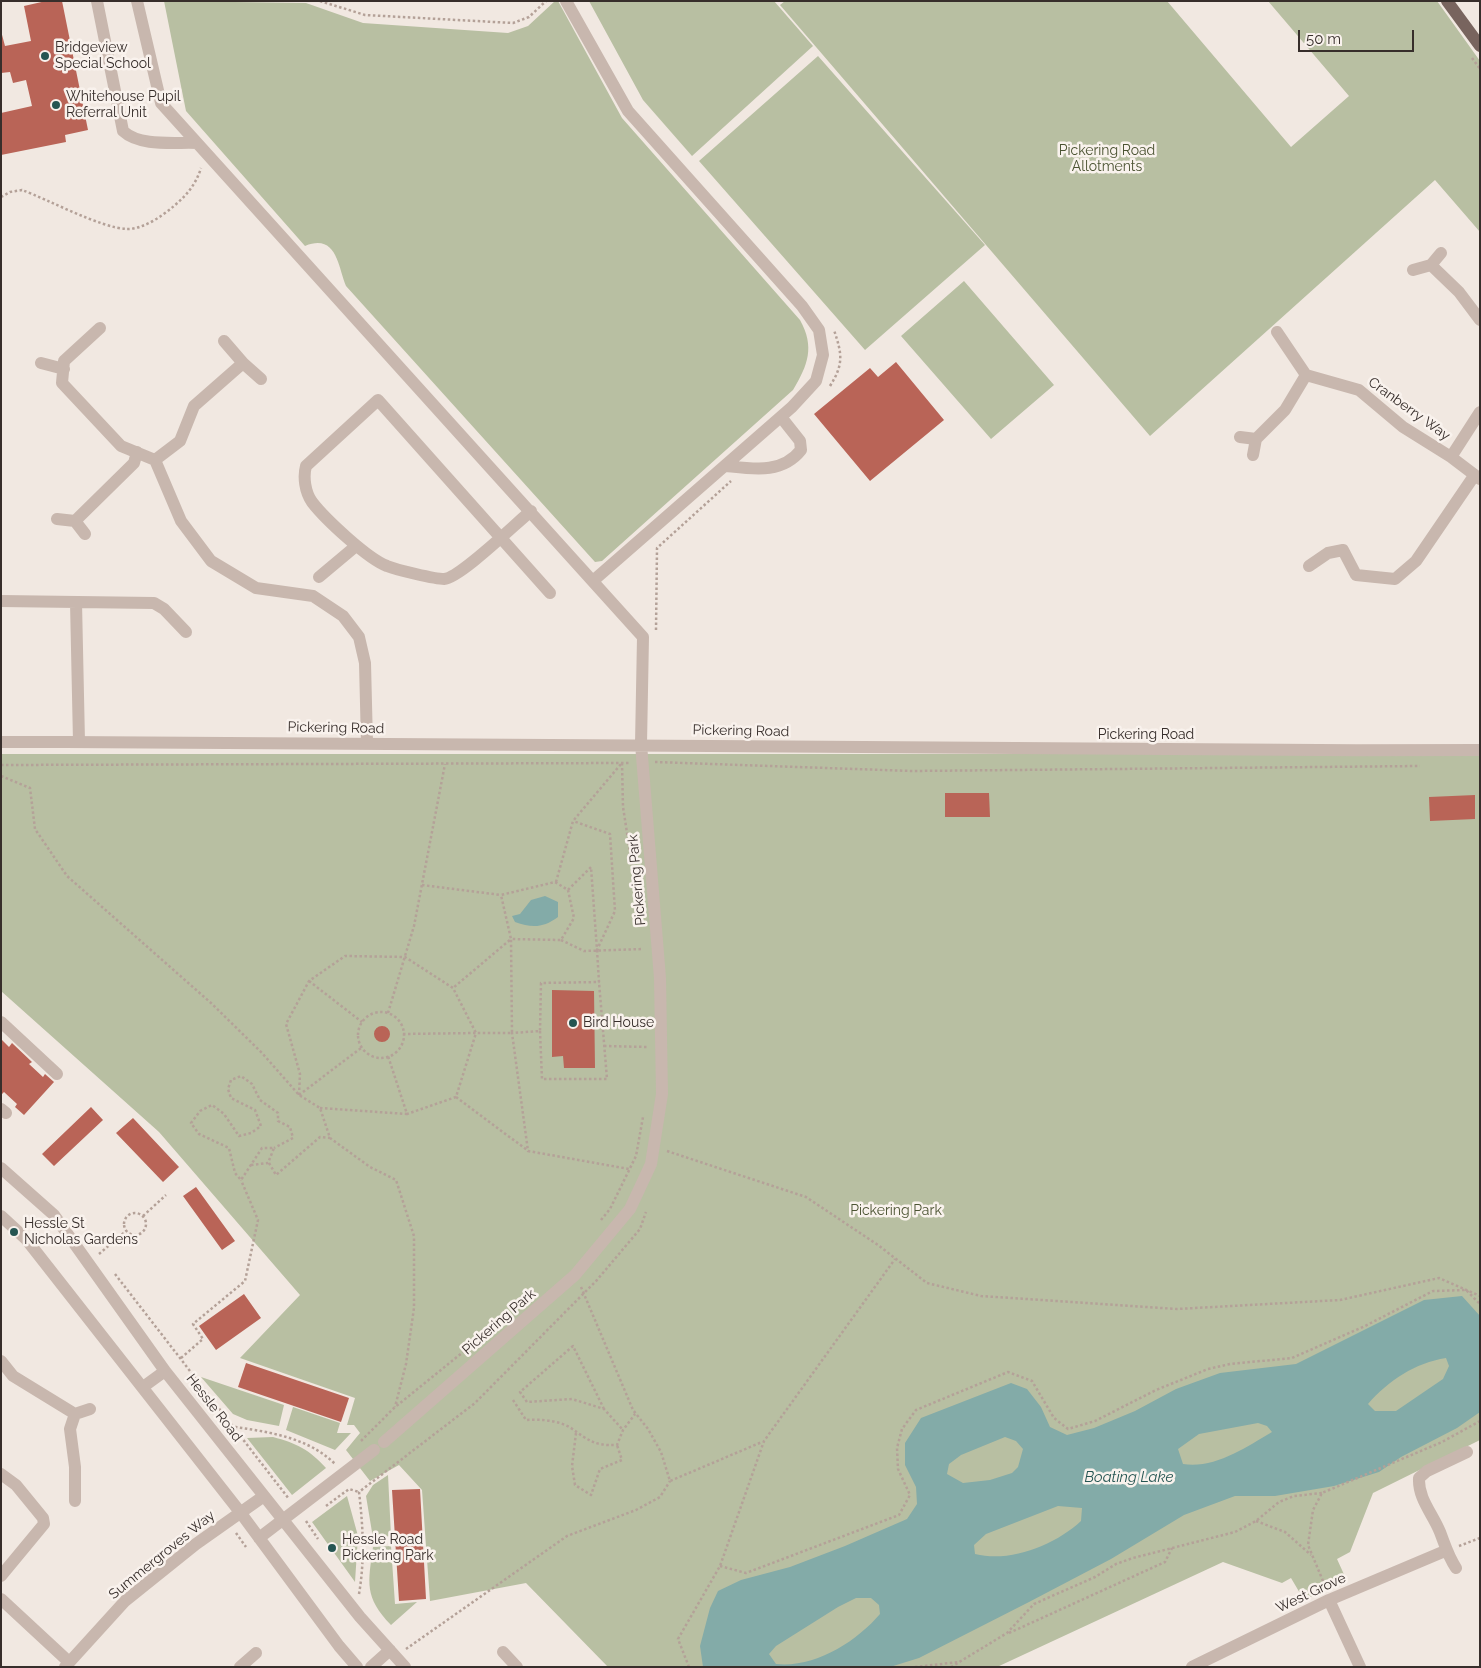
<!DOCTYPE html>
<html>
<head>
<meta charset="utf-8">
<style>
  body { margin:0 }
  #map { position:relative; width:1481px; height:1668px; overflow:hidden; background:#f1e8e1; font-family:Raleway,sans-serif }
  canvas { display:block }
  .frame { position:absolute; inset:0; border:2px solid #372e2b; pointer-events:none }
  .scale { position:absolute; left:1298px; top:30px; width:116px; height:22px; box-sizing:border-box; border:2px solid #372e2b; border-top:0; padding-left:6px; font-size:15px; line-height:18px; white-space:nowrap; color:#372e2b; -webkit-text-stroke:4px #f9f2ed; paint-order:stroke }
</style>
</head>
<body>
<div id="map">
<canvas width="1481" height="1668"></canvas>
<div class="frame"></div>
<div class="scale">50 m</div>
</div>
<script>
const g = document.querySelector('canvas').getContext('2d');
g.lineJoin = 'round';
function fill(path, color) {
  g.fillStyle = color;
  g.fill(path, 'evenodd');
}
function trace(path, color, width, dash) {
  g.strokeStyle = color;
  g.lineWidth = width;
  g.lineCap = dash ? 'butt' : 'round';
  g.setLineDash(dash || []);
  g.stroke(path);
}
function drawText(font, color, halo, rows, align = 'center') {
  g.font = font + ' Raleway,sans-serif';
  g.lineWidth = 5;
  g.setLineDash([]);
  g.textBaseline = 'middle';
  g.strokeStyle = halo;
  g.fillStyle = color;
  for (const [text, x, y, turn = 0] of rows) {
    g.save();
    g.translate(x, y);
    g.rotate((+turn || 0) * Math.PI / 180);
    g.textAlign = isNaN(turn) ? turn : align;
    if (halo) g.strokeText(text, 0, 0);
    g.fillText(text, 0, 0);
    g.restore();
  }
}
fill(new Path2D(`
  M164,1L306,3L363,23L508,33L528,26L555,1H558L622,118L800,320C815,347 808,365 793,390L602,561L595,562L346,286C338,267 337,233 305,246L186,111Z
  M589,1H774L813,46L692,156L643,100Z
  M785,1H1167L1291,147L1349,96L1268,1H1437L1480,61V232L1435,180L1150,436L780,5Z
  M818,56L985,245L865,350L699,161Z
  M964,281L1054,385L991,439L901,336Z
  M1,754H1480V1440L1373,1493L1350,1552L1337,1559L1347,1581L1304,1600L1291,1578L1282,1583L1223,1562L997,1667H608L526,1583L430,1601L422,1490L399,1465L370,1481L346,1450L360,1433L354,1425H347L355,1398L240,1358L300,1295L159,1132L1,991Z
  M201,1377L284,1405L279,1426L247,1420L233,1414Z
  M293,1407L340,1423L337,1433H351L335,1450L286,1430Z
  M273,1437C296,1443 310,1450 326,1468L292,1495L247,1438Z
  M388,1475L391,1536L373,1538L366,1496L373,1485Z
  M347,1496L358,1536L355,1582L312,1522Z
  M391,1546L395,1604L417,1602L391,1625C364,1597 368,1583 373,1547Z`), '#b8bfa2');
fill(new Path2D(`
  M545,896L558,902V917C543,928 532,928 515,922L512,916L520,914L531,900Z
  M1462,1296L1480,1316V1412L1457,1428L1401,1457L1379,1472L1334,1486L1275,1496H1235L1184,1515L1111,1559L1029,1602L919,1658L890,1667H703L700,1646L710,1608L718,1591L741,1580L790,1567L845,1546L907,1519L917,1504L916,1487L905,1465V1443L921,1418L1011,1383L1027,1389L1041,1407L1050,1427L1067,1435L1094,1428L1135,1411L1176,1389L1220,1373L1296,1364L1424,1300ZM1446,1358L1449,1366L1443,1379L1396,1411H1375L1368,1404C1389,1380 1415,1363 1446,1358ZM1258,1423L1267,1426L1272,1432C1245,1448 1214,1469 1183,1464L1178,1449L1199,1434ZM1005,1437L1016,1441L1023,1449L1018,1467L1012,1473L990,1480L963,1483L947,1474L949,1464L961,1455ZM1058,1506L1082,1508L1081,1521C1055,1545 1011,1563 975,1554L974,1545L986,1534ZM856,1598H871L879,1605L880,1614C856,1642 815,1668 776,1664L769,1654L776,1646L838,1607Z`), '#83aba8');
fill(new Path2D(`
  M46,1H62L88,130L65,135L66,142L1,155V113L32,106L26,80L13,83L10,72L1,73V31L5,46L31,41L24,6Z
  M896,362L944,420L870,481L814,414L870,368L878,377Z
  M945,793H989L990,817H945Z
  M1475,795V819L1430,821L1429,797Z
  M552,990L594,991L595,1068H564L563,1056L552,1057Z
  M374 1034a8 8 0 1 1 16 0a8 8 0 1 1-16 0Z
  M1,1039L9,1047L12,1043L32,1062L29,1064L43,1077L45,1074L54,1082L24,1115L15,1107L17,1104L4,1092L1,1095Z
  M91,1107L103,1120L54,1166L42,1154Z
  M133,1118L179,1167L163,1182L116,1133Z
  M196,1187L235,1241L222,1250L183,1196Z
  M244,1294L261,1318L216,1350L199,1326Z
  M246,1363L349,1398L341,1422L238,1387Z
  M420,1489L426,1599L399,1601L392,1490Z`), '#b96457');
trace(new Path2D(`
  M320,1L365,15L513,23L529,17L546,1
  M1472,58L1480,69
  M1,197L10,192L22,190C49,200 101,228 127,229C144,229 162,216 174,206C187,195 196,184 201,168
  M830,386C844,364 842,354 834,330
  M656,630L657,548L731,481
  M655,762L912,771L1420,766
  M622,763L623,807L639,910
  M1,765L630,763
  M1,776L30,788L35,829L67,876L211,1003L262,1053L299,1095L320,1108L330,1138L370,1167L396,1180L414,1236V1308L406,1364L395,1407
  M556,882L573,821L621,764
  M422,885L501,895
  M568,890L591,867L597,950L615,911L610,834L573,821
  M561,940L584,951L643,949
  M597,950L599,982L541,983L540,1031L512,1033L528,1151L629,1169
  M309,981L362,1022
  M358 1035a23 23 0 1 1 46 0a23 23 0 1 1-46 0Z
  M388,1013L414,926L445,764
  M540,1031L542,1079H607L599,982
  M403,1034L476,1033L456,1097L407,1114
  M604,1046L647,1047
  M299,1095L300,1074L286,1024L309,981L345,956L405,957L453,988L476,1033H512L511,939L561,940L574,918L568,890L555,882L501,895L511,939L453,988
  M299,1095L361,1048
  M456,1097L527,1150
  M320,1108L407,1114L388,1056
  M667,1151L806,1197L878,1245L927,1283L981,1296L1177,1309L1340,1300L1439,1278L1480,1296
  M269,1163L276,1175L320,1137L330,1138
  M251,1165L268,1163L274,1148H262L241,1180L235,1173L229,1148L199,1134L191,1123L200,1111L212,1105L224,1114L239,1136L251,1133L261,1126L255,1110L231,1098L228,1089L231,1080L241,1076L252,1084L260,1100L278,1113V1121L290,1127L293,1138L274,1148
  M124 1224a11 11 0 1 1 22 0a11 11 0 1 1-22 0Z
  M143,1216L166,1195
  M601,1220L610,1209L636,1156L643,1117
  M99,1254L126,1231
  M115,1274L289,1499
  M581,1287L633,1410L648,1429L661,1452L670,1481L762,1442
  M181,1358L203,1339L193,1324L245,1281L258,1220L241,1180
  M513,1400L526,1420C540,1419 558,1420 571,1428C588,1440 594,1446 617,1445L623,1430L635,1414
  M604,1409L573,1346L520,1392L527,1402L572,1399L604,1409L623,1430
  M235,1427C270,1432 309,1438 335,1464
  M576,1433L572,1466L575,1485L591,1495L600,1469L622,1460L617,1445
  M361,1441L394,1408L468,1348
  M326,1506L349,1489L359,1492
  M306,1521L318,1539
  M1256,1521L1285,1532L1311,1555
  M236,1533L246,1547
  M1459,1546L1480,1538
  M720,1566L746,1573L899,1515L910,1495L898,1469L897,1448L902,1429L916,1410L1008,1372L1032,1381L1054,1418L1068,1429L1095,1421L1156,1390L1208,1369L1230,1364L1292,1358L1365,1326L1433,1291L1466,1290L1480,1304
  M1323,1581L1308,1545L1313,1510L1322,1493L1442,1442L1480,1421
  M359,1594C365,1559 363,1526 359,1492L475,1403L597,1280L640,1229L646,1212
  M1009,1633L1165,1562L1172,1548
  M406,1649L567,1536L636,1510L660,1497L670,1481
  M689,1667L678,1639L720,1566L764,1441L895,1259
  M915,1667L959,1662
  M951,1667L1007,1633L1034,1604L1095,1577L1116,1564L1133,1558L1235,1532L1256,1521L1279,1502L1294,1496L1322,1493`), '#b4a198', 2.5, [2.5, 2.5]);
trace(new Path2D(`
  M97,1L123,131C140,147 175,142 197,143
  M137,1L161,103L643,637L641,744L660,978L662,1094L651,1164L630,1209L575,1275L384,1442
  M566,1L628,111L802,306L819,330L823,355L816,381L792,407L594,580
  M1431,265L1459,292L1480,320
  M1413,270L1431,265L1441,253
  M100,328L64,361L62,383L121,446L155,460L181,521L211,561L256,588L313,596L343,616L359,637L365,663L367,744
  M1277,332L1306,375L1359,390L1403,427L1451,457L1480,479
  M224,341L243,363L261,379
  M41,363L64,369
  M1240,437L1256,439L1253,455
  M1256,439L1285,410L1306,375
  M1451,457L1480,412
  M155,460L180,441L194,406L243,363
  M726,466C754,469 782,474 801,450L800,441L781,417
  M531,511C515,524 460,578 444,579C435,579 397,570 387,566C368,559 325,519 312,502C305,492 303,477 306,466L378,400L550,593
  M57,519L75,521L85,534
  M75,521L134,463L137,452
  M1309,566L1328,553L1343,550L1356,575L1395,579L1416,561L1474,476
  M319,577L356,546
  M1,601L154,603L164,609L186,632
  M76,602L79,742
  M1,742C494,741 987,752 1480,750
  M1,1022L57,1074
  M1,1109L6,1113
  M1,1168L54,1215L165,1371L360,1617L405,1667
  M1,1216L26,1239L240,1512L339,1646L357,1667
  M1,1361L13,1376L75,1414
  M143,1387L165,1371
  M1,1474L16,1485L43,1518L44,1524L1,1576
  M75,1501V1467L70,1429L75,1414L90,1409
  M259,1538L374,1450
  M1456,1568C1448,1556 1445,1545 1440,1532C1433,1514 1418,1499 1419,1478L1427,1471L1467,1452
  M1,1599L69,1662
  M1329,1600L1360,1667
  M503,1652L517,1667
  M65,1667L125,1601L196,1544L264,1496
  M240,1667L256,1653
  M371,1667L390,1650
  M1192,1667L1329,1600L1445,1551`), '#c8b7ae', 12);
trace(new Path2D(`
  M1447,1L1480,46`), '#78645e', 12);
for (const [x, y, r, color] of [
  [45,56,5,"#255552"],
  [56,105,5,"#255552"],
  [573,1023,5,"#255552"],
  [14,1232,5,"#255552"],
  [332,1548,5,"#255552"]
]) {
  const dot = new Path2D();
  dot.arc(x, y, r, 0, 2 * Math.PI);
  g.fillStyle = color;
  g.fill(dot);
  trace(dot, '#f9f2ed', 2);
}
drawText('14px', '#372e2b', '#f9f2ed', [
  ["Bridgeview",55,48],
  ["Special School",55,64],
  ["Whitehouse Pupil",66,97],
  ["Referral Unit",66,113],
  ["Bird House",583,1023],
  ["Hessle St",24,1224],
  ["Nicholas Gardens",24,1240],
  ["Hessle Road",342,1540],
  ["Pickering Park",342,1556]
], 'left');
drawText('14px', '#4b5332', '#f9f2ed', [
  ["Pickering Road",1107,151],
  ["Allotments",1107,167],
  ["Pickering Park",896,1211]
]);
drawText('14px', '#372e2b', '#f9f2ed', [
  ["Cranberry Way",1409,409,36],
  ["Pickering Road",336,728,1],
  ["Pickering Road",741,731,1],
  ["Pickering Road",1146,735],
  ["Pickering Park",637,880,-95],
  ["Pickering Park",499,1322,-41],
  ["Hessle Road",214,1408,52],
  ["Summergroves Way",162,1555,-39],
  ["West Grove",1311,1593,-25]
]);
drawText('italic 15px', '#255552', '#f9f2ed', [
  ["Boating Lake",1129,1477]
]);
</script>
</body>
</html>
